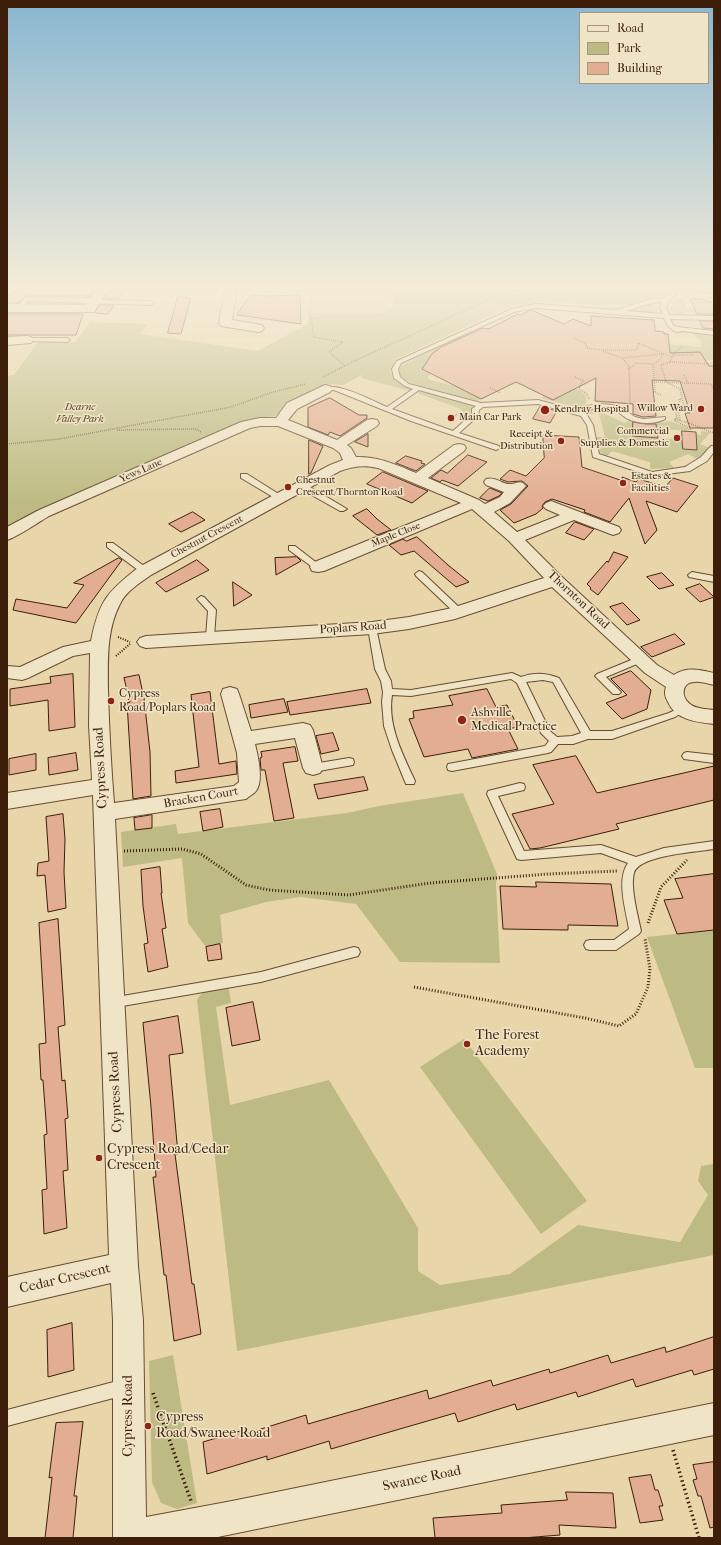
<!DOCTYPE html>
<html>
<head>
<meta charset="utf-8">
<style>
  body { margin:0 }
  #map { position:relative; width:721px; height:1545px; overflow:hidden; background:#e8d5a9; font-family:"IM FELL French Canon",serif }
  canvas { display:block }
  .frame { position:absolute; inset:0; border:8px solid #3c1e0a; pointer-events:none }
  .legend { position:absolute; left:579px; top:12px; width:130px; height:72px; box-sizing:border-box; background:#f0e4c7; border:1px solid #a8957b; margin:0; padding:5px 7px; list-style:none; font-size:12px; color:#3c1e0a }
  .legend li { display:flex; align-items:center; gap:8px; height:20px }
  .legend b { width:20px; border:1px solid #a8957b }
</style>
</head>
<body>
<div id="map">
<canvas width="721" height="1545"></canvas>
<div class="frame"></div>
<ul class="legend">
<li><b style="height:5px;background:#f0e4c7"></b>Road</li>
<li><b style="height:11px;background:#bdbb83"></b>Park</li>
<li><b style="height:11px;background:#e3ad91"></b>Building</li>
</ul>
</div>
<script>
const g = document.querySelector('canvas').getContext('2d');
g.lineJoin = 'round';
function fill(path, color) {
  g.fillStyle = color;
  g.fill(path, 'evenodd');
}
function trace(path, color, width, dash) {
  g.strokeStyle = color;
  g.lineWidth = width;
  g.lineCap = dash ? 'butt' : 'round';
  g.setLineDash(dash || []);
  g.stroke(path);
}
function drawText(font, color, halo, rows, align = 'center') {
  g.font = font + ' "IM FELL French Canon",serif';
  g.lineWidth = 3;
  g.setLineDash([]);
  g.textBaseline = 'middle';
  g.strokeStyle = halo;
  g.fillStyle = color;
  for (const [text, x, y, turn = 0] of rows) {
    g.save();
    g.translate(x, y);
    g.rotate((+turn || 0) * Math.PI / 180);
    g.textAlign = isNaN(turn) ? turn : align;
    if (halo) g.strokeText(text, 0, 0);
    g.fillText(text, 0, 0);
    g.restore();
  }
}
fill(new Path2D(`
  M383,290H559L666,292V295L641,300L631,304L596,305L545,301L509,307L396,359L390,371L393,378L413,389L410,391L362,378V375L343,385L328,384L291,401L275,416L247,420L75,494L7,529V376L14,375L37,343L75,342L90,322L147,324L140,334L258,351L307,324L308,318L313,313H381L393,308L394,300Z
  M677,298L683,299L687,309H714V312H682L684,317C677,317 673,315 670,308Z
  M654,302V309L658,314L632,311L633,308Z
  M691,332L714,334V360H706L707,362H679L641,342L702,347L700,340Z
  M435,348H439L432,354L429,365L421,369L432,374L428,376V378L430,380L455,386L481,399L478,401L414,384L401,378L399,370L401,366Z
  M575,388L584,393L587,402L582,409L541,398L544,396L549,398L558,394L562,395Z
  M421,391L475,405L471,410V415L464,413L461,409L417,393Z
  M600,407L608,408L610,410L605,414L625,423L631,419L633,420V436L682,440L683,449L697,450L696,434L701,435V431L711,432L700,444L710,448L697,459L688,454L669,462L674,468L650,469V462H649L612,451L607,456L600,452L595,437H605L599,414H589L592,410Z
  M670,421L689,428V431L643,427V423L651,424Z
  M463,793L497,874L496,885L500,963L400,962L356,904L301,897L266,902L220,915L223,943L206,947L188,923L182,858L123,867L121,832L176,824L178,834L347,813L379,806Z
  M714,930V1068H695L647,937Z
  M210,988L229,989L231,1003L216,1007L230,1105L329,1080L418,1228V1271L440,1285L510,1274L578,1225L680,1242L708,1195L698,1181L701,1166L714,1164V1255L237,1351L197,1000L200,995Z
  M464,1039L587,1201L541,1234L420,1067Z
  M173,1355L197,1503L177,1509L161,1503L152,1482L149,1361Z`), '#bdbb83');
const building = new Path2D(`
  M21,289H94L90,296H26L18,303H7V298Z
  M109,291H124L118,299H104Z
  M251,295L268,296L300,295L301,324L237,315Z
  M178,297L191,298L181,334L168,333Z
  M691,299H704L706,302H714V314H697Z
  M100,305H114L108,314L95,313Z
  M531,310L564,324L573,319L591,326V316L654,320L655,331L664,332V334H668L670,353L700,352L709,366H714V428H690L685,413H690L680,381L652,380L656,416L643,417L633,414V404L595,401L596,378L553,400L516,382L481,399L422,369L432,354L441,347L483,328L488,329L518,314L520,315Z
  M7,314H83L76,335H7Z
  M700,321H714V329L703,328Z
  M330,398L359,415H367V418L340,436L330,432L328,435L308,427V408Z
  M540,407L557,411L550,423L533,419Z
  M633,422L646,424H656L658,438L633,436Z
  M682,431L696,432L697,450L683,449Z
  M368,434V447L355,442Z
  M543,435L579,437L582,467L623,481L622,477L636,482L639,479L665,487L673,478L698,486L677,512L646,501L657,530L645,544L629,498L610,522L584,512L585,510L552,499L545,502L542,506L543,508L536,514L514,523L500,510L511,504L528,486L522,481L508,482L500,479L510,470L526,476L544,458Z
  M309,440L323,446L311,473L309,474Z
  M468,455L487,462L458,486L442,480L440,482L431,478L441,470L447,473Z
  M406,456L422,461L421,463L425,464L416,471L396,463Z
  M383,472L428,491L412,503L367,484Z
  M490,488L502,493L499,496L488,501L480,498Z
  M367,509L377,519L391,530L377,535L353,516Z
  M193,512L205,520L181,532L169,524Z
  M575,522L594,529L584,540L566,533Z
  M417,537L448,565L469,582L456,587L414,551L401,555L389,545L403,539L406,541Z
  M614,552L628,557L598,595L590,589L591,588L587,584L599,570L607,561L608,562Z
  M297,557L301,561L276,575L275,558Z
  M119,558L122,560L76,623L13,610L16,599L67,608L84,585L74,583Z
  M197,560L209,570L166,592L156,583Z
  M662,573L674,585L659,589L647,577Z
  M233,582L252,595L234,606Z
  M700,584L714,597L700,602L686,589Z
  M623,603L640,620L627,625L610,607Z
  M675,634L685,644L652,657L641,647Z
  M631,671L651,690L647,709L622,719L606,703L627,695L611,679Z
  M73,674L75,727L49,731L48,700L10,706V689L51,683L50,677Z
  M139,675L144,698L150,752L151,796L133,799L127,703L130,702L124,678Z
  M367,689L371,703L290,715L287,702Z
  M487,689L496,707L507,705L518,727L508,729L518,749L472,758L468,749L424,757L409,719L414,718L413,711L453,705L449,696Z
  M210,692L219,764L236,761L237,774L176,783L175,771L199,767L191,695Z
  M284,699L288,712L251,718L249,705Z
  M333,733L339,750L321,754L316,736Z
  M295,747L298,761L283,763L294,818L274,821L265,770H261L260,758L262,757L261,752Z
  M76,753L78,770L49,775L48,758Z
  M36,754V770L9,775V759Z
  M576,756L597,793L714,766V800L616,824L619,829L540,848L530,849L512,814L554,804L533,765Z
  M364,777L368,790L318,799L314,785Z
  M220,809L223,827L203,831L200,812Z
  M63,814L65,839L64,872L66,908L48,912L45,875L37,876L38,863L49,861L46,817Z
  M152,815V828L135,830L134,818Z
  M160,867L162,893H161L166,928L162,929L168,967L148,972L144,944L148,943L143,906L141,870Z
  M714,874V930L677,934L664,900L683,898L675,879Z
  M536,882L611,884L618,926L568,925V930L503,929L500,886L536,887Z
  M58,919L65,1025L58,1027L62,1081L65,1080L68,1118L65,1119L68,1170L63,1171L67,1228L44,1234L42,1190L47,1189L44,1135L47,1134L43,1080H41L39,1044L46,1043L39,923Z
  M220,944L222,959L208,961L206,947Z
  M253,1002L260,1040L232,1046L226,1008Z
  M178,1016L183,1053L169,1055L178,1154H175L192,1284H194L201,1334L174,1341L166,1275H164L153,1177H156L151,1107L143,1023Z
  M72,1323L74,1370L48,1377L47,1330Z
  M714,1337V1369L694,1375L692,1370L636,1387L633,1379L578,1397L576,1392L517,1410L515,1404L458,1422L455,1413L331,1449L329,1441L267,1460V1456L207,1474L203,1442L247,1429L248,1433L306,1415L308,1424L427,1390L429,1399L491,1380L493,1386L549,1369L550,1373L608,1355L611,1363L665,1347L666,1352Z
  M83,1422L74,1496H77L73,1538H45L52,1477L49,1478L56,1423Z
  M714,1462V1527L710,1528L701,1496H698L693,1480L697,1479L693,1465Z
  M651,1475L655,1490H658L663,1506H659L663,1520L640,1523L629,1478Z
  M566,1492L613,1493L616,1528L559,1525L560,1535L523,1538H435L433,1518L502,1513L501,1505L567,1500Z`);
fill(building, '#e3ad91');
trace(building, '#3c1e0a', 1);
const lane = new Path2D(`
  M12,289H19L7,296V292Z
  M668,289H674L676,294L669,301L666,307L669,315L714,316V320L670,319L673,325L677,327L714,331V335L682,331C673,335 667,325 664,318L535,308L514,312L401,363L398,369L400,377L409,384L481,403L538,400L582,412L587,406L602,404L612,405L620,407L635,417L643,419L665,417V419C653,425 639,424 626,418C622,415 618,411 613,410C606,407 598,408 591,409L587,415L593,425L599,454L652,472L685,467L701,457L711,446H714V452L707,461L690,471L651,476L593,457L587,425L581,416L538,404L483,407L479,410L478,416L459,433L499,446L500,448L496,450L411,421L334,390L325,391L322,389C334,380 373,401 387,407L413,389L405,386L394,378L392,369L397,361L512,309L535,304L616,310L651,299L664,298L670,294ZM662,302L660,307L663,314L626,311L652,303ZM419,390L476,406L472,409V414L453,431L392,409Z
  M26,297L96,298L99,300L151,301L154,303L151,305L28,301L20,309H16V307Z
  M27,338H67L70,340L67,342L25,341V339Z
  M241,474H247L285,498L284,500H278L241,478Z
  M299,484H305L347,509L343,511H340L299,488Z
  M107,543H113L148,569L149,571L148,573H142L107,547Z
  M289,546H295L322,567L321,569H315L289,550Z
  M419,571L422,572L462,610L463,612L462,614H456L416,576L415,574Z
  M692,572L714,576V582L689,577L688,575Z
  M201,596L204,597L216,610L214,637L210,640L206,637L208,611L197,599Z
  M372,625L376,628L385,669L391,681L392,689L411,690L512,673L521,677C535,672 546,673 559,678L590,731H612L669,713L683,706L688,709L675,717L612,739H588L573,744H558L551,752L548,753L452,771L448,770L447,767L448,764L545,746L549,741L541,733L517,683L511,679L411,696L392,695C387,725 403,755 415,781L414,784H406L392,750L384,726L382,702L383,692L381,681L375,669L368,628ZM543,680L553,682L581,733L572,736L557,737L550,731L526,682Z
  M641,656L644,657L646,659L644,661L606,677L621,692L619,694H613L595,676L597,674Z
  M687,752L714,755V763L684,759L682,756L684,753Z
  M349,758L353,759L354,762L353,765L313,772L309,771L308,768L309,765L313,764Z
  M520,783L524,784L525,787L524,790L498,796L524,851L601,845L636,857L664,848L714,841V849C697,852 639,855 634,873C630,887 638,916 641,931L639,934L616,950H590L586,949L584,945L586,941L590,940H614L629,929C626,910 616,879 628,863L601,853L521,860L517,859L487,794L488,791Z
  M354,947L358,948L360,952L358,956L261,982L111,1008L107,1007L105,1003L107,999L111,998L261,972Z
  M125,1379L130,1382L133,1387L130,1392L125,1395L7,1426V1410Z`);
const street = new Path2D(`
  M96,289H108L94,312H7V304L86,305Z
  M225,289H237L232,320L262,325L264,328L262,331L258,332L221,326L219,323Z
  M27,336L31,337L33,340L31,343L7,345V337Z
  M325,385L330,386L332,389L330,392L297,409L288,420L337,440L367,420L372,419L377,420L379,423L377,426L347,445L351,448L356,457C378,456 397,465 416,473L454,445L459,444L464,445L466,448L464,451L428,478L479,500L485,504L500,497L504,492L486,485L484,482L486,479C497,476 502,485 511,484C516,484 518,481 523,483L526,486L510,503L494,512L517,532L560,515L546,509L543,506L546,503L551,501L619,527L621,530L619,533L613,535L574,520L525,540L561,576L657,665L674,675C686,666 701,670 714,673V685C708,684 701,681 695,682C682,682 680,696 690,704C696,709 706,709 714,710V724C696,722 676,720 668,702C665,697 664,692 666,687L645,673L552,587L455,619L409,629L372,634L146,648L140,646L137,642L140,638L146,636L372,622L409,617L452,608L544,578L509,541L472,509L324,571L318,572L312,571L310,567L312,563L461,503L378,468C364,465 354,466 340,471L151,575C140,583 126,591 120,604C106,631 108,661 108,690C109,728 111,765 114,803L234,786L239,782L237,753L221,694L223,689L230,687L237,689L239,694L251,731L303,723L310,725L313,730L323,768L320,773L313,775L306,773L303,768L295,738L255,744C258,756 264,781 256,791C254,794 249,796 246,799L115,819L138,1266L143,1320L146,1517L232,1501L714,1403V1435L213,1538H113V1320L111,1283L7,1307V1277L109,1255L93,795L7,809V793L92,780L89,725L90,653L73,656L28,678L22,680L7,678V666L20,667L63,647L91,641C99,601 107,592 139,567L330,465L343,460L340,453L333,448L278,426H260L250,428L49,516C39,522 17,537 7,540V527L39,510L241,422L260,418H276L287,403Z`);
const highway = new Path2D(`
  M697,289H714V293L699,292Z`);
trace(lane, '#674c32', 2);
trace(street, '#674c32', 2);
trace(highway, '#3c1e0a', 2);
trace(new Path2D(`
  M312,289L310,313L314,337L343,342L329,352L345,366
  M680,301L684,302L685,308
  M574,338L585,343L587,348L601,350H637L638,343L672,357
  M603,351L622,358L663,354
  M673,355H694
  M623,359L629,366L630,404
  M670,362L709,364L714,362
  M629,369L636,363L653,364
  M323,377L352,362L497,296L544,292L559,289
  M575,377L584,381L581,383L579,389L586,393L589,399
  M654,382L688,383L684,375
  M688,383L711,384L714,390
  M490,388L501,393
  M653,392H655L653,364L659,361L663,354
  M655,392L661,395
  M675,419L677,418L675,411L681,406L679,399H682
  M674,420C686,420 702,429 714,433
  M680,420L678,412L684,406L680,389L666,382L661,365L670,362L674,353L683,346
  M449,421L461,411
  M675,421L690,428L691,432
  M117,430L196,429L201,432
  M7,444L59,439L231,407L273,392L306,384`), '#3c1e0a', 1.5, [0.5, 1.5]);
trace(new Path2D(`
  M118,637L130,642
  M116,656L130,644`), '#3c1e0a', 2, [1, 1.5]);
trace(new Path2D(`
  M124,851L182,849L201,854L246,885L269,890L349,895L430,883L548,874L617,871
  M648,923L661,887L687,860
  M414,987L585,1018L619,1026L636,1014L648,987L650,969L645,939`), '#3c1e0a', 3, [1, 2]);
trace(new Path2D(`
  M153,1393L191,1501
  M673,1450L699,1538`), '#3c1e0a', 3.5, [1.5, 3]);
fill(lane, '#f0e4c7');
fill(street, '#f0e4c7');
fill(highway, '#e4ba74');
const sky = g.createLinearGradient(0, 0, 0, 505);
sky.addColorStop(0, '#88b6d1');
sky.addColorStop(0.57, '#f5ecd8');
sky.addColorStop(1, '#f5ecd800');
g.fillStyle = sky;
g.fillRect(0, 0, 721, 505);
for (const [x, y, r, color] of [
  [701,409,4,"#8f2418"],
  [545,410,5,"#8f2418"],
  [451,418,4,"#8f2418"],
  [677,438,4,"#8f2418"],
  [561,441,4,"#8f2418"],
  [623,483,4,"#8f2418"],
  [288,487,4,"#8f2418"],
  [111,701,4,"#8f2418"],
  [462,720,5,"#8f2418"],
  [467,1044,4,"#8f2418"],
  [99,1158,4,"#8f2418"],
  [148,1426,4,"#8f2418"]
]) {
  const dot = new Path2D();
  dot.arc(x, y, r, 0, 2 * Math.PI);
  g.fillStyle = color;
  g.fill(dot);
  trace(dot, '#f0e4c7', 1.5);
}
drawText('italic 10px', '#5c4528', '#f0e4c7', [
  ["Dearne",80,408],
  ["Valley Park",80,420]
]);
drawText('10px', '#3c1e0a', '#f0e4c7', [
  ["Willow Ward",693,409,"right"],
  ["Kendray Hospital",554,410],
  ["Main Car Park",459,418],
  ["Commercial",669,432,"right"],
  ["Supplies & Domestic",669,444,"right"],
  ["Receipt &",553,435,"right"],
  ["Distribution",553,447,"right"],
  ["Estates &",631,477],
  ["Facilities",631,489],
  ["Chestnut",296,481],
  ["Crescent/Thornton Road",296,493]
], 'left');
drawText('10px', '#3c1e0a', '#f0e4c7', [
  ["Yews Lane",141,471,-24],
  ["Maple Close",396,535,-22],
  ["Chestnut Crescent",207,537,-28]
]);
drawText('12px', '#3c1e0a', '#f0e4c7', [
  ["Thornton Road",578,600,43],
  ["Poplars Road",353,628,-4],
  ["Bracken Court",201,798,-10]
]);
drawText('12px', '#3c1e0a', '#f0e4c7', [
  ["Cypress",119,694],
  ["Road/Poplars Road",119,708],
  ["Ashville",471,713],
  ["Medical Practice",471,727]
], 'left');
drawText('14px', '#3c1e0a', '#f0e4c7', [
  ["Cypress Road",101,768,-93],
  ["Cypress Road",116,1092,-93],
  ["Cedar Crescent",65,1279,-13],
  ["Cypress Road",129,1416,-90],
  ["Swanee Road",422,1479,-12]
]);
drawText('14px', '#3c1e0a', '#f0e4c7', [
  ["The Forest",475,1036],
  ["Academy",475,1052],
  ["Cypress Road/Cedar",107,1150],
  ["Crescent",107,1166],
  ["Cypress",156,1418],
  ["Road/Swanee Road",156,1434]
], 'left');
</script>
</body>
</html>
